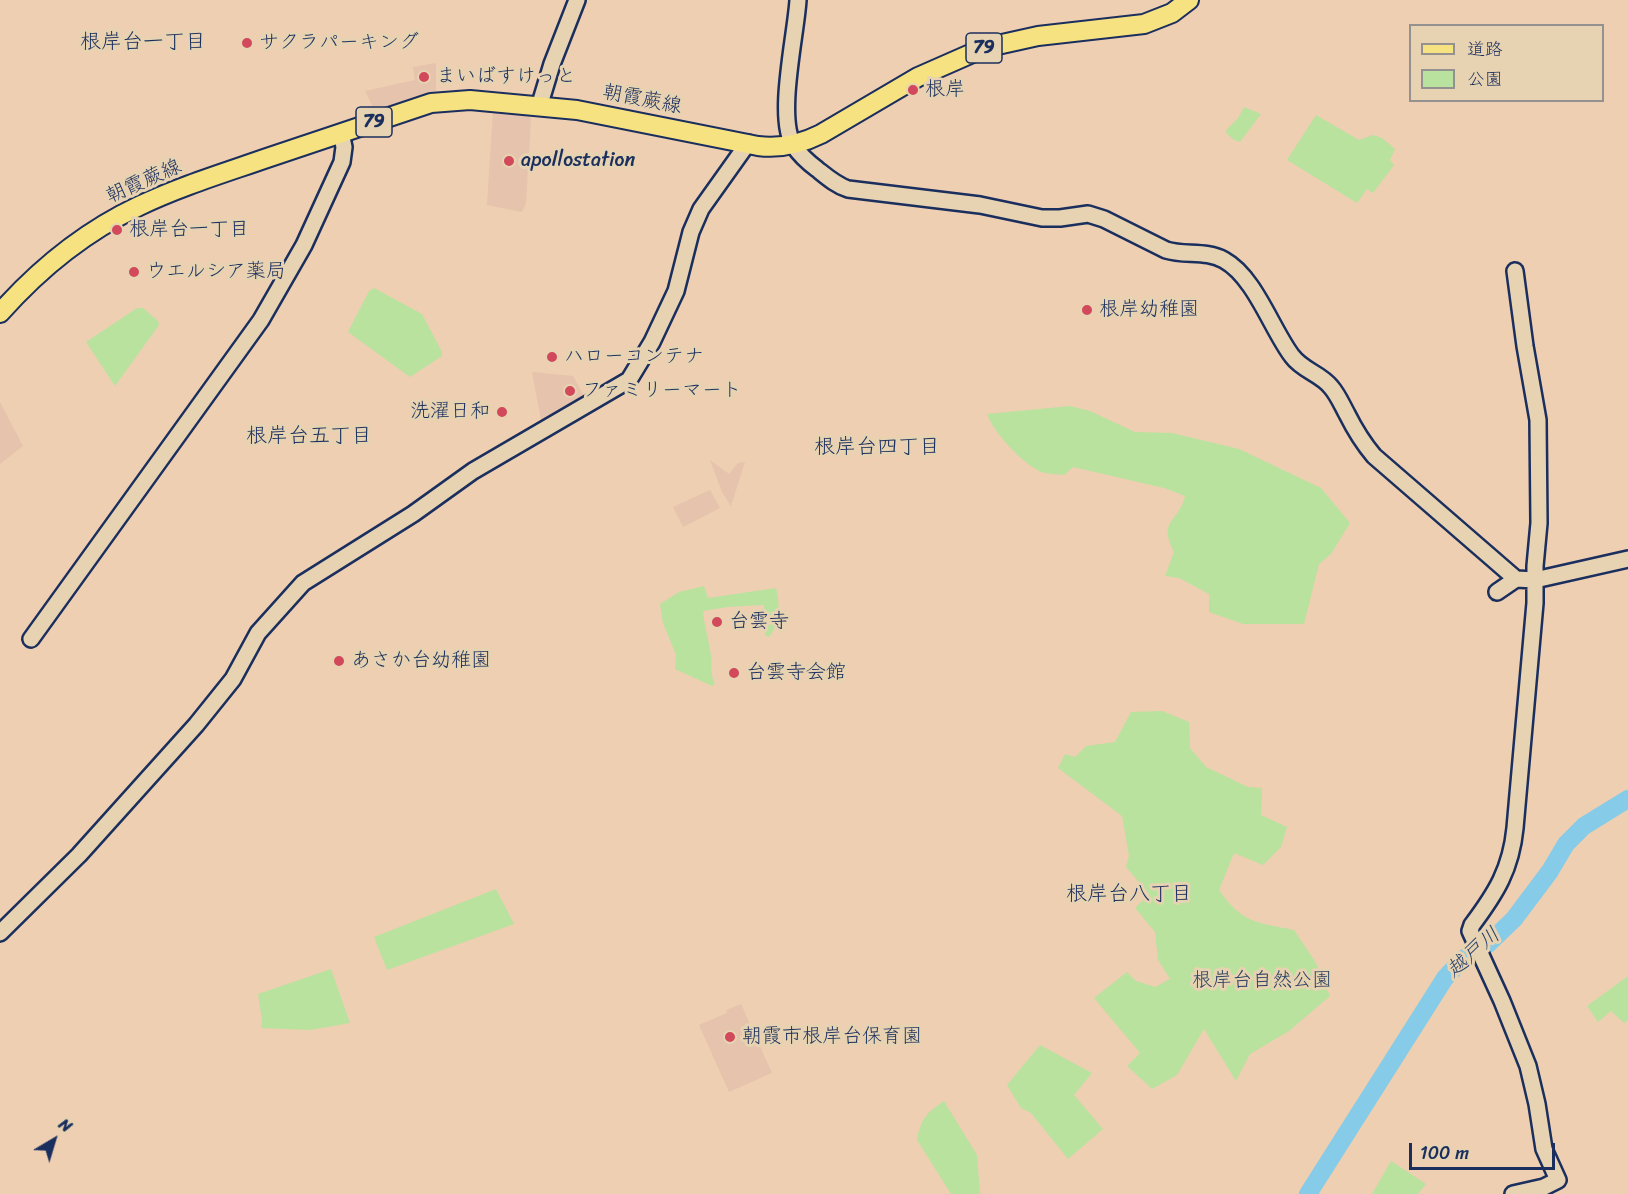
<!DOCTYPE html>
<html>
<head>
<meta charset="utf-8">
<style>
  body { margin:0 }
  #map { position:relative; width:1628px; height:1194px; overflow:hidden; background:#eecfb1; font-family:Sriracha,"Klee One",sans-serif }
  canvas { display:block }
  .legend { position:absolute; left:1409px; top:24px; width:195px; height:78px; box-sizing:border-box; background:#e7d3b1; border:2px solid #959190; margin:0; padding:8px 10px; list-style:none; font-size:18px; color:#1b2f5e }
  .legend li { display:flex; align-items:center; gap:12px; height:30px }
  .legend b { width:30px; border:2px solid #959190 }
  .north { position:absolute; left:24px; top:1110px; width:60px; height:60px; -webkit-text-stroke:4px #e7d3b1; paint-order:stroke; rotate:38deg; font-size:16px; font-weight:700; line-height:24px; text-align:center; color:#1b2f5e }
  .north::after { content:''; display:block; margin:auto; width:21px; height:27px; background:#1b2f5e; clip-path:polygon(50% 0,100% 100%,50% 72%,0 100%) }
  .scale { position:absolute; left:1409px; top:1143px; width:146px; height:27px; box-sizing:border-box; border:3px solid #1b2f5e; border-top:0; padding-left:8px; font-size:18px; line-height:21px; white-space:nowrap; color:#1b2f5e; -webkit-text-stroke:4px #e7d3b1; paint-order:stroke }
</style>
</head>
<body>
<div id="map">
<canvas width="1628" height="1194"></canvas>
<ul class="legend">
<li><b style="height:8px;background:#f7e281"></b>道路</li>
<li><b style="height:16px;background:#b9e29f"></b>公園</li>
</ul>
<div class="north">N</div>
<div class="scale">100 m</div>
</div>
<script>
const g = document.querySelector('canvas').getContext('2d');
g.lineJoin = 'round';
function fill(path, color) {
  g.fillStyle = color;
  g.fill(path, 'evenodd');
}
function trace(path, color, width, dash) {
  g.strokeStyle = color;
  g.lineWidth = width;
  g.lineCap = dash ? 'butt' : 'round';
  g.setLineDash(dash || []);
  g.stroke(path);
}
function drawText(font, color, halo, rows, align = 'center') {
  g.font = font + ' Sriracha,"Klee One",sans-serif';
  g.lineWidth = 6;
  g.setLineDash([]);
  g.textBaseline = 'middle';
  g.strokeStyle = halo;
  g.fillStyle = color;
  for (const [text, x, y, turn = 0] of rows) {
    g.save();
    g.translate(x, y);
    g.rotate((+turn || 0) * Math.PI / 180);
    g.textAlign = isNaN(turn) ? turn : align;
    if (halo) g.strokeText(text, 0, 0);
    g.fillText(text, 0, 0);
    g.restore();
  }
}
fill(new Path2D(`
  M436,63V96L379,113L375,111L365,91L415,80L413,67Z
  M493,112L528,115L531,118L526,203L522,212L487,205Z
  M532,372L573,376L585,398L545,421L541,420Z
  M0,402L23,446L0,464Z
  M710,460L729,474L738,463L745,462L731,506L722,492Z
  M710,490L720,508L683,527L673,507Z
  M741,1004L772,1073L729,1092L699,1025L727,1013L726,1010Z`), '#e5c3ac');
fill(new Path2D(`
  M1244,107L1261,114L1240,142L1234,140L1226,133L1227,129L1238,118Z
  M1316,115L1359,140L1373,135L1382,138L1395,149L1390,160L1394,165L1373,193L1367,189L1357,203L1287,160Z
  M374,288L422,314L442,352V356L410,377L348,332L369,291Z
  M137,308H143L158,321L159,325L115,386L86,342Z
  M1070,406L1090,411L1135,432L1172,433L1239,449L1321,488L1350,523L1331,554L1319,564L1304,624H1243L1209,612V594L1179,578L1165,576L1174,552C1157,519 1179,523 1185,496L1164,488L1073,467L1064,475C1057,474 1048,474 1041,472C1022,463 994,433 987,414Z
  M704,586L708,598L776,588C780,606 781,622 769,637L765,636L764,605L728,607L703,611C704,626 709,640 711,655C712,665 710,675 715,684L712,686L675,669L676,655L663,623L660,604L679,592Z
  M1162,711L1189,722L1190,748L1206,767L1248,787L1262,788L1261,815L1287,827L1281,847L1263,865L1234,853L1219,890C1243,924 1256,922 1294,930L1316,963L1330,996L1289,1031L1250,1054L1236,1081L1204,1029L1177,1075L1152,1089L1127,1066L1140,1053L1094,998L1127,972L1136,981L1155,987L1170,979L1158,960L1155,932L1135,908L1149,894L1126,867L1129,856L1122,816L1058,768L1065,754L1075,757L1086,746L1115,742L1131,712Z
  M496,889L514,924L387,970L374,937Z
  M331,969L350,1023L310,1030L261,1028L262,1020L258,994Z
  M1628,976V1020L1624,1023L1611,1011L1598,1022L1587,1006Z
  M1040,1045L1092,1073L1074,1095L1103,1129L1068,1159L1031,1113L1021,1108L1007,1085Z
  M944,1101L977,1155L980,1194H951L917,1140C921,1119 926,1113 944,1101Z
  M1391,1161L1426,1184L1418,1194H1372Z`), '#b9e29f');
trace(new Path2D(`
  M1308,1194L1445,978L1463,959L1488,944L1514,919L1550,871L1566,844L1584,826L1628,799`), '#86cbe8', 18);
const tertiary = new Path2D(`
  M798,0C796,35 776,118 794,146C800,155 809,163 817,169C827,177 836,185 848,189L980,205L1042,218H1060L1088,214L1104,219L1166,250C1185,256 1206,250 1224,260C1255,277 1272,330 1292,356C1303,371 1320,373 1331,387C1338,395 1342,405 1347,414C1355,430 1363,443 1374,456L1516,579
  M539,107L552,64L577,0
  M1497,592L1516,579L1535,580L1628,559
  M31,639L261,320L304,245L342,162L344,147L341,133
  M0,933L79,855L196,725L233,679L258,633L303,583L413,514L473,471L629,380L652,342L676,291L691,232L701,209L748,143
  M1513,1194L1544,1187L1558,1180L1544,1149L1537,1104L1528,1066L1502,1001L1470,931L1472,925C1496,893 1511,869 1515,828L1535,603V566L1539,523L1538,420L1525,346L1515,271`);
const primary = new Path2D(`
  M0,313C39,269 86,231 139,206C181,186 224,173 267,158C322,140 376,121 431,103L470,100L577,110L758,146C781,149 801,144 821,134L918,77L984,48L1038,36L1144,24L1172,13L1189,0`);
trace(tertiary, '#1b2f5e', 20);
trace(primary, '#1b2f5e', 22);
trace(tertiary, '#e7d3b1', 15);
trace(primary, '#f7e281', 18);
for (const [x, y, r, color] of [
  [247,43,6,"#d1495b"],
  [424,77,6,"#d1495b"],
  [913,90,6,"#d1495b"],
  [509,161,6,"#d1495b"],
  [117,230,6,"#d1495b"],
  [134,272,6,"#d1495b"],
  [1087,310,6,"#d1495b"],
  [552,357,6,"#d1495b"],
  [570,391,6,"#d1495b"],
  [502,412,6,"#d1495b"],
  [717,622,6,"#d1495b"],
  [339,661,6,"#d1495b"],
  [734,673,6,"#d1495b"],
  [730,1037,6,"#d1495b"]
]) {
  const dot = new Path2D();
  dot.arc(x, y, r, 0, 2 * Math.PI);
  g.fillStyle = color;
  g.fill(dot);
  trace(dot, '#e7d3b1', 2);
}
for (const [x, y, w] of [
  [984,48,36],
  [374,122,36]
]) {
  const box = new Path2D();
  box.roundRect(x - w / 2, y - 15, w, 30, 4.5);
  g.fillStyle = '#e7d3b1';
  g.fill(box);
  trace(box, '#1b2f5e', 1.5);
}
drawText('bold 18px', '#1b2f5e', null, [
  ["79",984,48],
  ["79",374,122]
]);
drawText('20px', '#1b2f5e', '#e7d3b1', [
  ["サクラパーキング",259,43],
  ["まいばすけっと",436,77],
  ["根岸",925,90],
  ["apollostation",521,161],
  ["根岸台一丁目",129,230],
  ["ウエルシア薬局",146,272],
  ["根岸幼稚園",1099,310],
  ["ハローコンテナ",564,357],
  ["ファミリーマート",582,391],
  ["洗濯日和",490,412,"right"],
  ["台雲寺",729,622],
  ["あさか台幼稚園",351,661],
  ["台雲寺会館",746,673],
  ["朝霞市根岸台保育園",742,1037]
], 'left');
drawText('20px', '#1b2f5e', '#e7d3b1', [
  ["朝霞蕨線",642,100,11],
  ["朝霞蕨線",144,182,-24]
]);
drawText('20px', '#2b4164', '#e7d3b1', [
  ["根岸台自然公園",1262,981]
]);
drawText('21px', '#1b2f5e', '#e7d3b1', [
  ["根岸台一丁目",143,43],
  ["根岸台五丁目",309,437],
  ["根岸台四丁目",877,448],
  ["根岸台八丁目",1129,895]
]);
drawText('italic 21px', '#263f6c', '#e7d3b1', [
  ["越戸川",1474,953,-41]
]);
</script>
</body>
</html>
